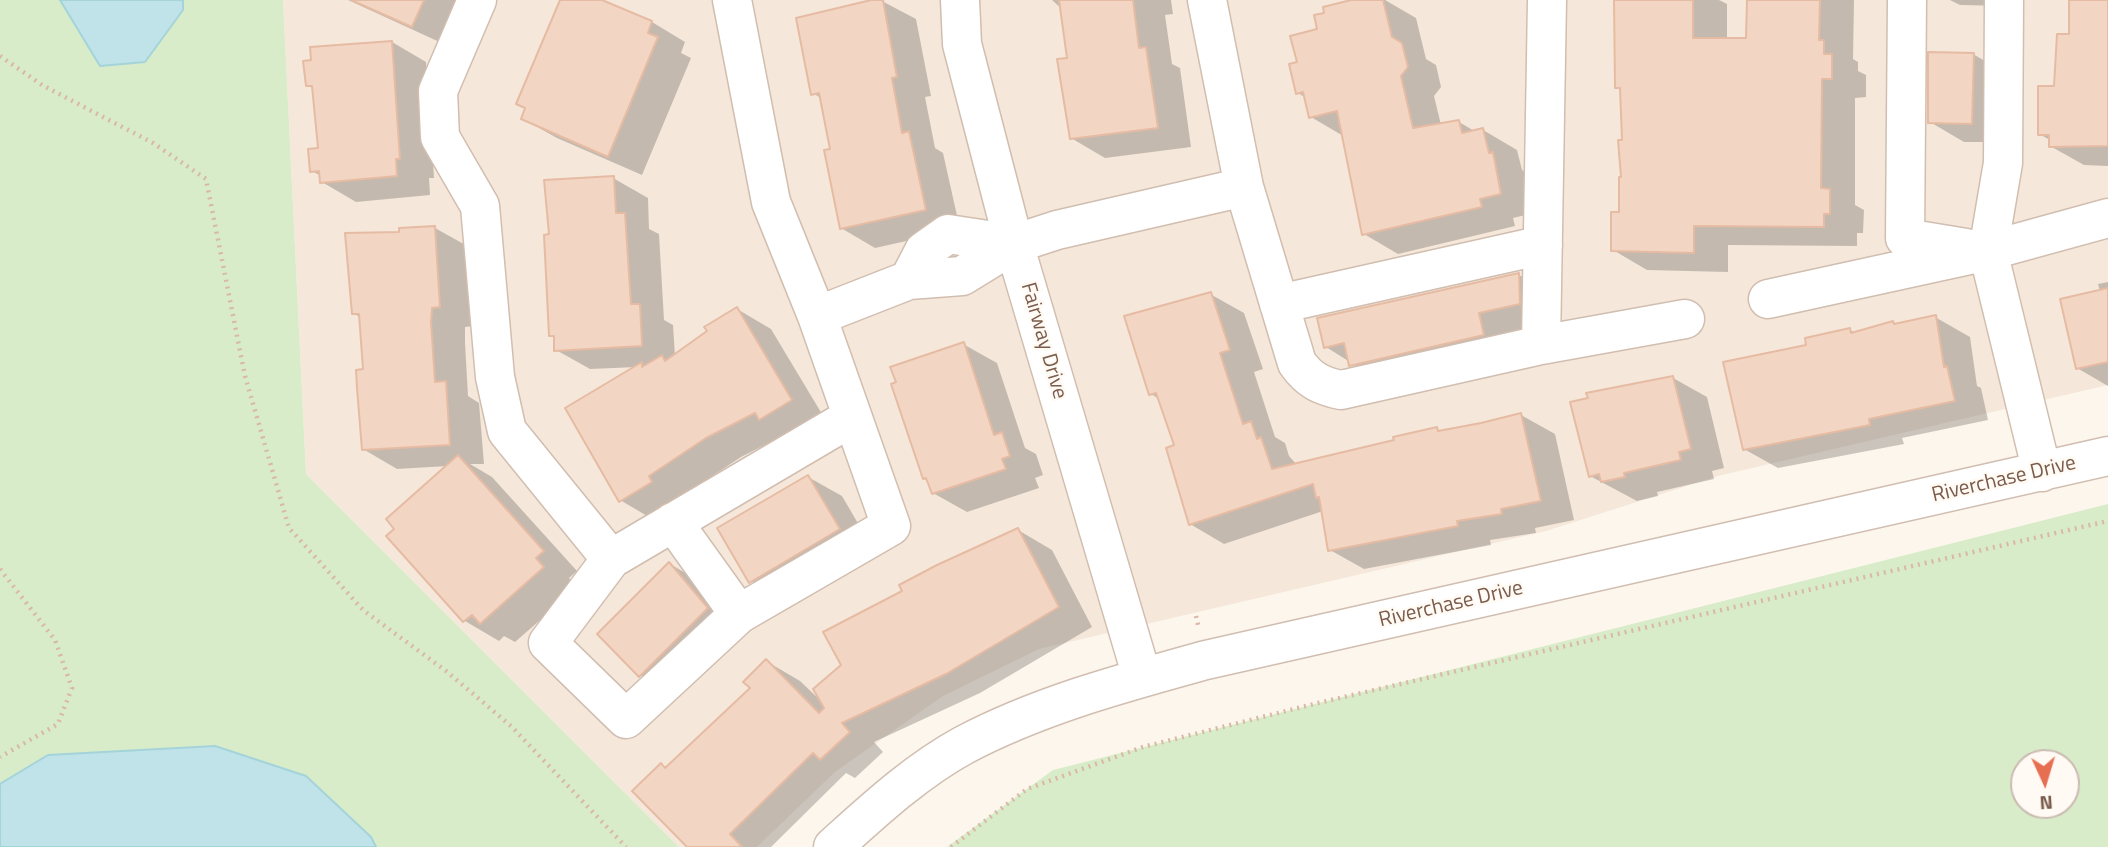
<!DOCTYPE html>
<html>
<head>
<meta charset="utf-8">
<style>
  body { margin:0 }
  #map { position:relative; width:2108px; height:847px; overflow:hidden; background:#fdf6ec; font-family:"Titillium Web",sans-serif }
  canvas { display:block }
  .north { position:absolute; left:2010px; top:749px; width:70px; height:70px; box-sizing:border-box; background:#fffaf3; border:2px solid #cabbb1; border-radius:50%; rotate:176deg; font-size:19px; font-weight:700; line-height:28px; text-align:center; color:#7a5c4d }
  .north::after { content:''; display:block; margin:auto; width:24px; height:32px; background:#e76f51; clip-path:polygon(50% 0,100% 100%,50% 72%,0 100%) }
</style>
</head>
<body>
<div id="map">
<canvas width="2108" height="847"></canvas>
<div class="north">N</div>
</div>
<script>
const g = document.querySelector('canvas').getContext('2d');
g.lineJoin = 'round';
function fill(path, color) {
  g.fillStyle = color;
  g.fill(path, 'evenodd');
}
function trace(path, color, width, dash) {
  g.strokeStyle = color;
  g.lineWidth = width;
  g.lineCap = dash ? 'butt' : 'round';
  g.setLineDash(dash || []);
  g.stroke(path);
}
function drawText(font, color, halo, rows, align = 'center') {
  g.font = font + ' "Titillium Web",sans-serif';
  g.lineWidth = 5;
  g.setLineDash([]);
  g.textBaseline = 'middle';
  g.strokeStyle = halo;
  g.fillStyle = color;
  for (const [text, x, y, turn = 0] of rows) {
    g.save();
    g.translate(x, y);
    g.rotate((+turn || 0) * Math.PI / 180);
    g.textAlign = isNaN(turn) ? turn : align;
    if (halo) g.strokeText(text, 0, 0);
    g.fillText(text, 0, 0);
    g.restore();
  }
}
fill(new Path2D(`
  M283,0H2108V385L1718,476L1546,531L1039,649L943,696L835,772L757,847H679L306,474Z`), '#f5e8da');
fill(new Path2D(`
  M0,0H283L306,474L679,847H0Z
  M2108,504V847H947L1053,770ZM2066,763V805H2024V763Z`), '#d8ecc9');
const water = new Path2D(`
  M60,0H183V10L145,62L100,66Z
  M215,746L306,776L371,837L376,847H0V784L48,755Z`);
fill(water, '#bfe3e8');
trace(water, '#a5d3da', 2);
fill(new Path2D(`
  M348,0H466L446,45Z
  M562,0H600L652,22L685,42L681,53L691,58L642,175L557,138L523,119Z
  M880,0L916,19L931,96L925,97L935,148L943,153L960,229L875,248L841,228L822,99L813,93Z
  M1052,0H1171L1173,14L1165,15L1172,64L1180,68L1191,147L1105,158L1071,138L1069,60L1062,9Z
  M1378,0H1385L1416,18L1426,59L1436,65L1441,87L1434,96L1441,125L1459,122L1476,132L1483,130L1517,150L1522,170L1527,173L1534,213L1513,218L1515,226L1398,254L1364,234L1349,170L1353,169L1345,137L1311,117L1306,98L1298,93L1299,63L1319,30Z
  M1615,0H1719L1727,4V40H1748L1749,0H1854L1853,59L1858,62V71L1866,75V97L1855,98V205L1864,210L1863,233H1857V246L1728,245V272L1647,270L1613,250L1621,213L1624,141L1622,91L1616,87Z
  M1950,0H2009V6L1960,5Z
  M2071,0H2108V166L2084,165L2050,146V140L2039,134L2070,36Z
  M392,42L426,62L434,178H429L430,195L356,202L322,182L321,176L312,171L319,149L314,89L307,85Z
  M1973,54L2007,74L2006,142H1964L1930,122Z
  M613,178L648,198L649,229L659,234L664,320L673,325L675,357L737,309L771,329L825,419L786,434L741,457L682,496L654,520L620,500L637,367L590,369L556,350L555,338L551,335Z
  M435,228L469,247L474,326L465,327V343L468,396L479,403L484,464H470L492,477L577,571L569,578L577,588L515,642L504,636L499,641L465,621L388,536L448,466L397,469L363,449L365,371L361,318L353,313L401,234Z
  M1519,275L1552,294L1553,323L1385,384L1326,347Z
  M2108,282V386L2077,368L2100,291L2098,284Z
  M1210,294L1244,313L1263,369L1254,372L1275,437L1285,443L1289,456L1297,465L1437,429L1441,432L1521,415L1555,434L1574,520L1535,528L1536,533L1490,540L1491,545L1364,569L1330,550L1323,511L1224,544L1190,524L1177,446L1161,400L1151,394Z
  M1935,317L1970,337L1977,386L1981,388L1988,420L1902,438L1904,444L1778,468L1744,449L1808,346L1850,330L1856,333L1893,323L1898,325Z
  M963,344L997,363L1025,448L1036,454L1043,475L1035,478L1039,488L967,512L933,493L929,480L925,478Z
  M1673,378L1707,397L1724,468L1712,471L1714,479L1657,492L1658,496L1637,501L1590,476Z
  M808,477L842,496L873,549L785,601L751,581Z
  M1018,530L1052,550L1092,627L980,693L874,742L883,752L855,778L846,773L771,847H689L661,766L667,769L752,688L766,661L800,681L821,701Z
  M670,564L704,584L741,629L674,695L640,675Z`), '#0003');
const building = new Path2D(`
  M351,0H424L412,27Z
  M560,0H602L652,21L648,33L658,37L608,157L521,119L525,108L516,104Z
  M871,0H883L897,77L892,78L902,133L909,131L926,210L840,229L824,150L830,149L819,93L811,95L796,18Z
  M1059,0H1133L1139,48L1146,47L1158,128L1070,139L1057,59L1067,58Z
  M1351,0H1383L1392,37L1402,43L1408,67L1401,76L1413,128L1459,120L1462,133L1483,128L1489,153L1493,152L1501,194L1480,199L1482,207L1362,235L1337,111L1309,118L1303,92L1296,94L1289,64L1297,62L1290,36L1317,29L1314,15L1324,13L1323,7Z
  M1614,0H1693V38H1746L1747,0H1820L1819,40H1824V54H1832V79H1822L1821,188L1830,189V214H1824V227L1694,226V253L1611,251V212H1619V177H1621L1618,140H1622L1620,88H1615Z
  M2069,0H2108V146L2049,147V135H2038V86H2054L2057,34H2069Z
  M392,41L400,159H396L397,176L320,183L319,171L310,172L308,149L318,148L312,86H306L303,61L311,60L310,47Z
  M1928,52L1974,53L1972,124L1928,123Z
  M614,176L616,213H625L631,304H640L642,346L554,351V336H549L544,235L549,234L544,180Z
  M435,226L440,307L432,308L431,322L435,382L446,381L450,445L362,450L357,388L356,370L363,369L359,314H352L345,233L399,232V228Z
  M1519,273L1520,304L1479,313L1484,335L1349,366L1344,343L1324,348L1317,318Z
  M2108,288V362L2076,369L2060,299Z
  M1211,292L1230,350L1220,353L1243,424L1251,421L1257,439L1261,437L1272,469L1394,440L1393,437L1437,427L1438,431L1481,423L1521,413L1541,501L1501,509L1502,514L1457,521L1458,526L1328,551L1319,497L1316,498L1313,484L1189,525L1166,448L1174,445L1156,393L1149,395L1124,316Z
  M737,307L792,400L759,420L755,413L706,438L649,476L652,482L619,502L565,408L642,362V367L662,355L665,361L707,331L704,327Z
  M1936,315L1944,367L1947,366L1955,401L1869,419L1870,425L1743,450L1723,362L1806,345L1805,338L1850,328L1851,333L1893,321L1894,324Z
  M964,342L994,435L1002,432L1010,456L1002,459L1006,469L932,494L926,478L923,479L891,384L896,382L890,367Z
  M1673,376L1691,449L1679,452L1681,460L1624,473L1625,477L1601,482L1599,474L1589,477L1570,402L1588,398L1586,393Z
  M458,455L544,551L536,558L544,567L480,624L472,615L463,622L386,536L394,529L386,519Z
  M808,475L840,529L749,583L717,528Z
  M1018,528L1059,607L946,674L842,723L850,732L820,760L813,753L730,834L742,847H687L632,791L661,763L665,768L750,688L743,682L766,659L819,713L824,708L813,689L841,665L823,632L902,591L899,585L937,565Z
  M669,562L708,608L639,677L597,634Z`);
fill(building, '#f3d5c3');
trace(building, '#e6bba3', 2);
const minor = new Path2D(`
  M477,0L438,91L440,137L480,206L495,377L507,431L611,559L548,643L626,719L739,614L891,526L817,316L771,202L732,0
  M960,0L962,44L1014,244L1142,677
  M1207,0L1244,187
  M1907,0L1905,238L1966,248
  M2004,0L2003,163L1988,251L2042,472
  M909,280L924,251L948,234L1014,244
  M1768,299L1988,251L2108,218
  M1279,304L1543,245
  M817,316L909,280L962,276L1014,244L1057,230L1244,187L1297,363C1309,380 1321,386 1341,390L1541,345L1685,319
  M1541,345L1547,0
  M673,522L739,614
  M611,559L852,417
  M833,847C873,811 916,771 964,745C1040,705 1123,683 1206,660L2108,456`);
trace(minor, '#d1beb0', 41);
trace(new Path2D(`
  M0,56L42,85L153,143L206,179L245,376L289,528L363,610L446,671L511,726L626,847
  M0,569L55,640L72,688L58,724L0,757
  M1196,616L1199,629
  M951,847L1027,789L1143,747L1318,703L2108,521`), '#d9b8a5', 4.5, [2, 5]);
trace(minor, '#fff', 38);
drawText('21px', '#7a5c4d', '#fffaf3', [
  ["Fairway Drive",1043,341,74],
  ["Riverchase Drive",2004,480,-13],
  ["Riverchase Drive",1451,605,-13]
]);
</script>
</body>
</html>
